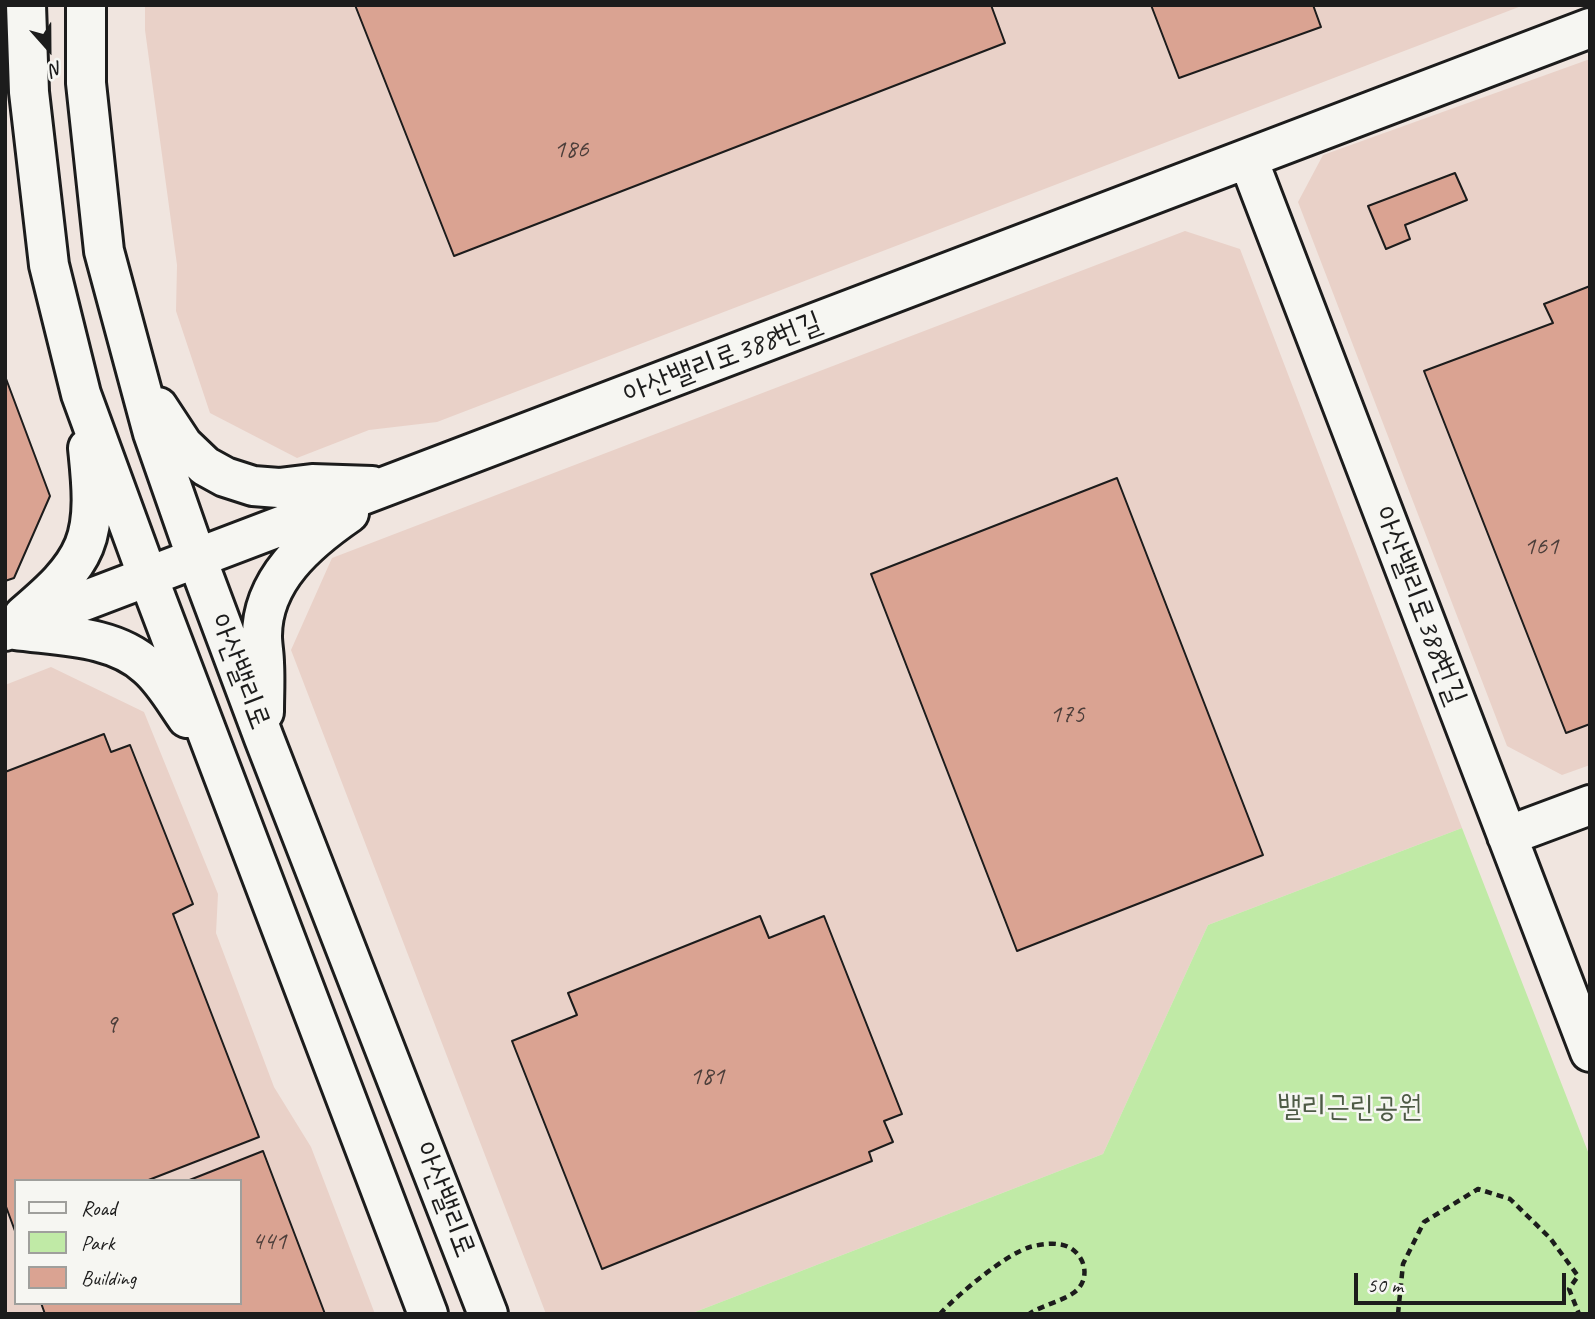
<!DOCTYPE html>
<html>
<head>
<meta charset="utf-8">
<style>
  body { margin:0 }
  #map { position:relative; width:1595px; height:1319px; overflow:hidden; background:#f0e5df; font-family:Caveat,sans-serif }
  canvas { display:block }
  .frame { position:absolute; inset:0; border:7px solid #1c1c1c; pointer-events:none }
  .legend { position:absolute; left:14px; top:1179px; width:228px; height:126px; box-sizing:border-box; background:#f6f6f2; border:2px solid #9f9f9c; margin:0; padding:9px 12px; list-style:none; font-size:21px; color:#1c1c1c }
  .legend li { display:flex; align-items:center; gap:14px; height:35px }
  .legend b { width:35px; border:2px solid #9f9f9c }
  .north { position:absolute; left:14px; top:14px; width:70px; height:70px; -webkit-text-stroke:5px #f6f6f2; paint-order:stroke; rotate:159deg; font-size:19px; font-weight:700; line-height:28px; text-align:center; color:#1c1c1c }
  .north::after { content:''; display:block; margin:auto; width:24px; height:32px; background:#1c1c1c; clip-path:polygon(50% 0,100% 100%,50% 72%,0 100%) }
  .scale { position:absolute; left:1354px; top:1273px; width:212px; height:32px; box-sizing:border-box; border:4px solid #1c1c1c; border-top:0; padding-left:9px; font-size:21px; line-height:24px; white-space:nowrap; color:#1c1c1c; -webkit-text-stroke:5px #f6f6f2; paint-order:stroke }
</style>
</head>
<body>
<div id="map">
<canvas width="1595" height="1319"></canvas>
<div class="frame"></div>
<ul class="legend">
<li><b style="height:9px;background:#f6f6f2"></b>Road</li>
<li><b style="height:19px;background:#c0eaa6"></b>Park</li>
<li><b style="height:19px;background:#daa392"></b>Building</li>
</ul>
<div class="north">N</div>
<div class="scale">50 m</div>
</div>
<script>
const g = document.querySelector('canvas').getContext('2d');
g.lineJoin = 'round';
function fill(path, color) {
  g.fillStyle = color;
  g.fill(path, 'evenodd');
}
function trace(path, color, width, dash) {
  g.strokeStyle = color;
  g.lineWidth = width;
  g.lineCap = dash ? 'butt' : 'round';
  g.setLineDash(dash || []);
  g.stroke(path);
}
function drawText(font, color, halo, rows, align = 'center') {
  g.font = font + ' Caveat,"Poor Story",sans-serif';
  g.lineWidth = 5;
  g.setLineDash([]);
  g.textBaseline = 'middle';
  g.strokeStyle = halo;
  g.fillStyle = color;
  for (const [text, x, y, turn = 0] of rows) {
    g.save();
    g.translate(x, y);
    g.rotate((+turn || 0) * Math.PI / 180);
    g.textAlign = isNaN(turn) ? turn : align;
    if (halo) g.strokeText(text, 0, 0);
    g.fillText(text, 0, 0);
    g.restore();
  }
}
fill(new Path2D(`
  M145,5H1524L437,422L369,430L297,458L210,413L176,311L177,265L145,30Z
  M1590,59V765L1562,775L1507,746L1298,202L1323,155Z
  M1185,231L1240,249L1462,828L1208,925L1103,1154L690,1314H546L291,650L332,558Z
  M51,667L144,712L218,894L216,933L274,1087L311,1147L375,1314H5V685ZM16,1181H240V1303H16Z`), '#e9d1c8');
fill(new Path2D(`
  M1462,828L1590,1157V1314H690L1103,1154L1208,925Z`), '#c0eaa6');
const building = new Path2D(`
  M355,5H991L1005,43L454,256Z
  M1151,5H1313L1321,27L1179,78Z
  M1455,173L1467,200L1405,225L1410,239L1386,249L1368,206Z
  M1590,286V724L1566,733L1424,371L1553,323L1544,304Z
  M5,376L50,496L14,578L5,581Z
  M1117,478L1263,855L1017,951L871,574Z
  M104,734L111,752L130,745L193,904L173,914L259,1137L146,1181H16L15,1231L5,1204V772Z
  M760,916L769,938L824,916L902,1114L884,1121L893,1142L869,1152L872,1161L602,1269L512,1041L577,1015L568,993Z
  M263,1151L325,1314H45L41,1303H240V1181H187Z`);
fill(building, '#daa392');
trace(building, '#1c1c1c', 2);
const secondary = new Path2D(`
  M26,5L29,92L49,265L81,394L148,577L428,1314
  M86,5V83L104,251L153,433L197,559L264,738L488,1314
  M1248,159L1590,1052
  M158,407L183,445L205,466L225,477L253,486L279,488L312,484L372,486
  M23,616C46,596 72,575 84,546C96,517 91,478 88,448
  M15,630C58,636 114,635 148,667C164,681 175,701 187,718
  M5,631L1590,28
  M264,712C264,696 265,679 264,663C264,654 262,645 262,636C262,580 307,542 349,513
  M1507,836L1590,805`);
trace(secondary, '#1c1c1c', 44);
trace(new Path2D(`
  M940,1314C957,1295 1006,1254 1030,1247C1037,1245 1049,1243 1057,1244C1080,1245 1094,1273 1077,1290C1067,1300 1042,1305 1029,1314
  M1398,1314L1403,1264L1424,1222L1478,1189L1510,1199L1550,1238L1578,1276L1569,1289L1579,1314`), '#1c1c1c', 4.5, [7, 5]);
trace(secondary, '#f6f6f2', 38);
drawText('26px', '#4c3e3a', null, [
  ["186",571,150],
  ["161",1541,547],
  ["175",1067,715],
  ["9",111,1025],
  ["181",707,1077],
  ["441",269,1242]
]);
drawText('30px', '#1c1c1c', '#f6f6f2', [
  ["아산밸리로388번길",723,359,-21],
  ["아산밸리로388번길",1419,606,69],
  ["아산밸리로",239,672,69],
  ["아산밸리로",444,1200,69]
]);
drawText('30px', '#4d5a45', '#f6f6f2', [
  ["밸리근린공원",1350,1108]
]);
</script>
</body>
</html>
